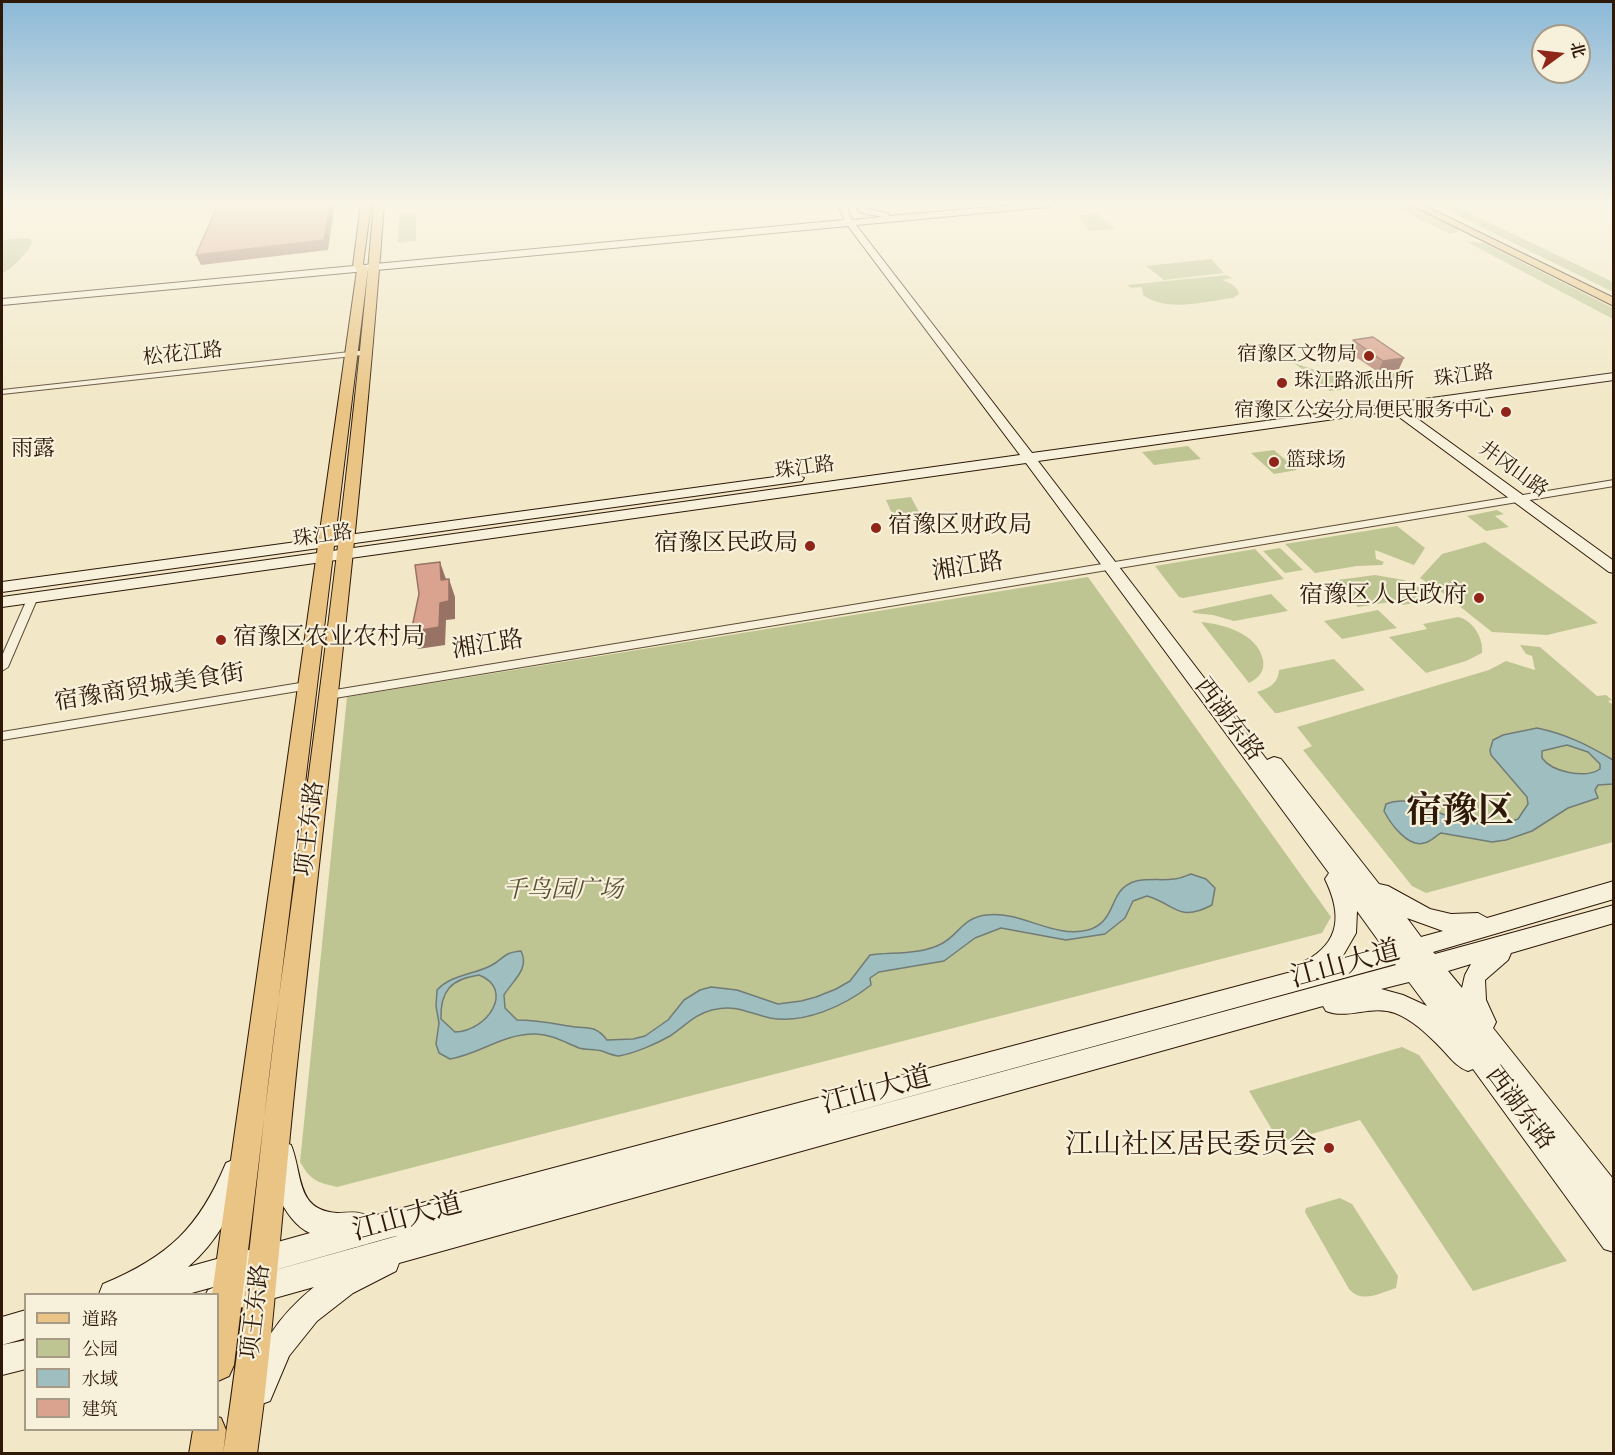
<!DOCTYPE html>
<html>
<head>
<meta charset="utf-8">
<style>
  body { margin:0 }
  #map { position:relative; width:1615px; height:1455px; overflow:hidden; background:#f2e8c7; font-family:Vollkorn,"Noto Serif SC",serif }
  canvas { display:block }
  .frame { position:absolute; inset:0; border:3px solid #2e1909; pointer-events:none }
  .legend { position:absolute; left:24px; top:1293px; width:195px; height:138px; box-sizing:border-box; background:#f7f0db; border:2px solid #a79a87; margin:0; padding:8px 10px; list-style:none; font-size:18px; color:#2e1909 }
  .legend li { display:flex; align-items:center; gap:12px; height:30px }
  .legend b { width:30px; border:2px solid #a79a87 }
  .north { position:absolute; left:1531px; top:24px; width:60px; height:60px; box-sizing:border-box; background:#f7f0db; border:2px solid #a79a87; border-radius:50%; rotate:75deg; font-size:16px; font-weight:700; line-height:24px; text-align:center; color:#2e1909 }
  .north::after { content:''; display:block; margin:auto; width:21px; height:27px; background:#8f2418; clip-path:polygon(50% 0,100% 100%,50% 72%,0 100%) }
</style>
</head>
<body>
<div id="map">
<canvas width="1615" height="1455"></canvas>
<div class="frame"></div>
<ul class="legend">
<li><b style="height:8px;background:#e9c484"></b>道路</li>
<li><b style="height:16px;background:#bec593"></b>公园</li>
<li><b style="height:16px;background:#9fbebf"></b>水域</li>
<li><b style="height:16px;background:#d9a390"></b>建筑</li>
</ul>
<div class="north">北</div>
</div>
<script>
const g = document.querySelector('canvas').getContext('2d');
g.lineJoin = 'round';
function fill(path, color) {
  g.fillStyle = color;
  g.fill(path, 'evenodd');
}
function trace(path, color, width, dash) {
  g.strokeStyle = color;
  g.lineWidth = width;
  g.lineCap = dash ? 'butt' : 'round';
  g.setLineDash(dash || []);
  g.stroke(path);
}
function drawText(font, color, halo, rows, align = 'center') {
  g.font = font + ' Vollkorn,"Noto Serif SC",serif';
  g.lineWidth = 4.5;
  g.setLineDash([]);
  g.textBaseline = 'middle';
  g.strokeStyle = halo;
  g.fillStyle = color;
  for (const [text, x, y, turn = 0] of rows) {
    g.save();
    g.translate(x, y);
    g.rotate((+turn || 0) * Math.PI / 180);
    g.textAlign = isNaN(turn) ? turn : align;
    if (halo) g.strokeText(text, 0, 0);
    g.fillText(text, 0, 0);
    g.restore();
  }
}
fill(new Path2D(`
  M1390,204H1408L1458,229V232L1450,234Z
  M1434,204H1451L1613,282V292Z
  M416,213V241L398,243L399,214Z
  M1096,213L1115,229L1087,231L1089,230L1078,216H1075Z
  M28,238L33,241C30,250 11,271 2,273V240Z
  M1465,241L1484,243L1613,308V319Z
  M1211,259L1224,273L1164,280L1146,266Z
  M1227,275L1232,278L1222,280C1230,283 1237,285 1239,294L1233,298C1206,301 1167,313 1143,295L1142,287L1131,288L1127,285Z
  M1294,363L1333,376L1352,377L1365,387L1330,391Z
  M1401,372L1413,380L1374,386L1362,377Z
  M1188,446L1201,459L1154,465L1142,452Z
  M1274,450L1297,470L1274,474L1251,453Z
  M911,497L920,514L894,518L886,500Z
  M1497,510L1504,514L1495,516L1509,527L1486,531L1467,516Z
  M1397,526L1425,548L1414,565L1375,550L1376,559L1384,562L1382,565L1357,566L1315,573L1285,544Z
  M1485,542L1598,623L1547,635L1492,632L1443,593L1420,578L1442,554Z
  M1280,548L1303,570L1285,573L1263,551Z
  M1255,549L1284,579L1183,598L1179,597L1155,566Z
  M1375,575L1404,580L1434,595L1436,599L1403,605L1397,601L1358,607L1330,581Z
  M1088,577L1331,917L1322,933L337,1187C317,1182 311,1181 300,1162L347,697Z
  M1271,594L1288,611L1234,621L1213,615L1194,613L1192,611Z
  M1378,610L1397,628L1342,639L1324,621Z
  M1458,617C1473,620 1484,639 1482,653L1466,661L1426,673L1389,637L1427,629L1423,624Z
  M1201,622C1224,624 1258,634 1263,660C1265,671 1259,678 1249,683Z
  M1520,645L1540,647L1597,696L1606,695L1612,700L1608,701L1614,706L1613,842L1426,893L1412,886L1303,750L1312,746L1297,727L1489,670L1506,661L1535,670L1532,656L1526,654Z
  M1334,659L1365,690L1278,713H1275L1257,692C1269,688 1278,684 1279,670Z
  M1402,1047L1419,1055L1567,1261L1473,1291L1360,1120L1280,1143L1249,1091Z
  M1340,1198L1352,1204L1398,1276L1396,1288C1380,1293 1362,1304 1349,1289L1305,1212L1306,1208Z`), '#bec593');
const water = new Path2D(`
  M1537,728C1566,734 1588,745 1613,760V784L1598,785L1595,790L1598,798L1568,808L1532,831L1506,840L1492,842L1441,833C1435,836 1431,842 1424,843C1408,848 1390,823 1384,811L1386,804C1409,794 1431,811 1453,818C1473,825 1498,827 1518,819L1528,804L1527,797L1491,755L1490,750L1493,740L1503,735ZM1567,745L1588,752L1600,764V769C1585,779 1552,772 1542,758V751Z
  M1191,874L1206,879L1215,888L1212,905C1178,923 1175,904 1147,896L1133,901L1125,918L1105,934L1066,940L1001,928L975,938L944,961L879,972L870,978L871,985C844,1006 805,1024 770,1018C747,1013 737,1004 712,1010C695,1014 684,1027 670,1036C656,1044 635,1053 619,1056C614,1056 607,1053 602,1051C594,1049 586,1050 579,1048C564,1042 553,1035 536,1034C504,1033 480,1054 450,1059L439,1053L436,1044L439,1023L436,1006L437,990C452,974 474,975 492,965C506,957 502,953 521,951C530,969 513,980 504,995L505,1008L517,1020C536,1020 551,1023 569,1026C586,1030 594,1023 607,1040L633,1039L645,1036L668,1020L684,1000L700,990L711,987L737,990L778,1004L801,1001L816,997L836,989L850,981L870,955C892,952 920,955 941,944C959,935 962,918 986,915C1021,910 1053,939 1088,930C1116,922 1109,894 1129,884C1140,877 1161,881 1174,879C1180,879 1185,876 1191,874ZM479,975C515,989 488,1031 455,1032L441,1019C440,991 451,979 479,975Z`);
fill(water, '#9fbebf');
trace(water, '#727c76', 1.5);
const street = new Path2D(`
  M368,350H371V354L2,394V390Z
  M1614,480V486L329,699L323,695L329,691Z
  M33,594L38,597L8,667L2,671V656L28,597Z
  M306,682L310,683L312,686L310,689L2,740V732Z`);
const secondary = new Path2D(`
  M838,204H846L852,220L882,217L862,213L853,204H862L868,209L888,213L889,216L1024,204H1053L1049,207L856,225L1032,453L1383,405L1389,400L1395,403L1614,373V380L1404,409L1614,561V573L1609,572L1391,411L1038,461L1267,760L1274,757L1281,759L1379,884L1388,886L1430,909L1451,914L1478,913L1487,918L1614,881V899L1433,952L1435,954L1614,905V923L1511,953L1508,960L1485,980L1486,1000L1496,1022L1493,1028L1614,1180V1252L1604,1249L1473,1069L1468,1071C1456,1067 1449,1056 1440,1047C1427,1034 1413,1020 1395,1013C1372,1004 1348,1020 1326,1011L1323,1006L399,1263L396,1271L353,1293L317,1321L289,1356L270,1401L259,1405L248,1401L244,1390C260,1346 277,1317 314,1287L218,1314V1294H206L208,1290L217,1286L188,1294H99L103,1284C168,1257 199,1228 226,1163L235,1159L244,1163L248,1172C234,1209 218,1241 188,1267L310,1233C284,1222 262,1171 273,1145L282,1141L291,1145C303,1174 295,1210 337,1213C349,1213 359,1210 369,1217L1295,971C1299,962 1304,962 1312,957C1343,937 1339,908 1325,879L1329,873L1026,463L2,607V597L1020,455L848,226L2,305V299L844,220ZM1357,911L1383,947L1341,959L1356,933ZM1407,918L1443,931L1421,937ZM1395,964L1396,965L831,1118ZM1471,964L1465,975L1462,988L1448,971ZM1409,982L1427,1006L1403,995L1381,989ZM397,1236L392,1237L236,1281Z
  M797,474L804,478L802,481L2,592V582Z
  M26,1310V1338L2,1345L26,1340V1369L2,1375V1317Z`);
const primary = new Path2D(`
  M361,204H371L363,264L368,268L234,1365L229,1376L218,1381V1294H212L357,270L353,266Z
  M374,204H384C364,480 331,753 301,1028C287,1152 278,1277 264,1401L257,1454H223C245,1312 257,1169 275,1027C312,753 350,479 374,204Z
  M1410,204H1421L1614,298V306Z
  M218,1417L221,1418L226,1430L223,1454H189L193,1430H218Z`);
trace(street, '#5f4d38', 2);
trace(secondary, '#2e1909', 2);
trace(primary, '#2e1909', 2);
fill(street, '#f7f0db');
fill(secondary, '#f7f0db');
fill(primary, '#e9c484');
fill(new Path2D(`
  M1353,340L1399,369L1378,372L1348,352Z`), '#bb8c7c');
fill(new Path2D(`
  M330,204H335L328,250L201,265L196,255Z
  M1404,358L1399,369L1378,372L1383,361Z
  M440,562L446,579L441,580Z
  M449,579L455,597V619L446,620L445,645L418,649L411,632L440,603Z`), '#987265');
const building = new Path2D(`
  M218,204H330L324,240L196,255Z
  M1373,337L1404,358L1383,361L1353,340Z
  M440,562L441,580L449,579V601L440,603L439,627L411,632L419,594L415,565Z`);
fill(building, '#d9a390');
trace(building, '#987265', 1.5);
const sky = g.createLinearGradient(0, 0, 0, 407);
sky.addColorStop(0, '#8bb8d8');
sky.addColorStop(0.5, '#f9f5e6');
sky.addColorStop(1, '#f9f5e600');
g.fillStyle = sky;
g.fillRect(0, 0, 1615, 407);
for (const [x, y, r, color] of [
  [1369,356,6,"#8f2418"],
  [1282,383,6,"#8f2418"],
  [1506,412,6,"#8f2418"],
  [1274,462,6,"#8f2418"],
  [876,528,6,"#8f2418"],
  [810,546,6,"#8f2418"],
  [1479,598,6,"#8f2418"],
  [221,640,6,"#8f2418"],
  [1329,1148,6,"#8f2418"]
]) {
  const dot = new Path2D();
  dot.arc(x, y, r, 0, 2 * Math.PI);
  g.fillStyle = color;
  g.fill(dot);
  trace(dot, '#f7f0db', 2);
}
drawText('20px', '#2e1909', '#f7f0db', [
  ["松花江路",183,356,-6],
  ["珠江路",1464,378,-8],
  ["珠江路",805,470,-8],
  ["井冈山路",1512,471,36],
  ["珠江路",323,538,-8]
]);
drawText('20px', '#2e1909', '#f7f0db', [
  ["宿豫区文物局",1357,356],
  ["珠江路派出所",1294,383,"left"],
  ["宿豫区公安分局便民服务中心",1494,412],
  ["篮球场",1286,462,"left"]
], 'right');
drawText('22px', '#2e1909', '#f7f0db', [
  ["雨露",33,451]
]);
drawText('24px', '#2e1909', '#f7f0db', [
  ["宿豫区财政局",888,528],
  ["宿豫区民政局",798,546,"right"],
  ["宿豫区人民政府",1467,598,"right"],
  ["宿豫区农业农村局",233,640]
], 'left');
drawText('24px', '#2e1909', '#f7f0db', [
  ["湘江路",968,569,-9],
  ["湘江路",488,647,-9],
  ["宿豫商贸城美食街",150,690,-9],
  ["西湖东路",1227,721,53],
  ["项王东路",312,829,-83],
  ["西湖东路",1518,1110,53],
  ["项王东路",258,1312,-83]
]);
drawText('italic 24px', '#594d32', '#f7f0db', [
  ["千鸟园广场",563,893]
]);
drawText('28px', '#2e1909', '#f7f0db', [
  ["江山大道",1346,967,-15],
  ["江山大道",877,1093,-15],
  ["江山大道",408,1220,-15]
]);
drawText('28px', '#2e1909', '#f7f0db', [
  ["江山社区居民委员会",1317,1148]
], 'right');
drawText('bold 36px', '#2e1909', '#f7f0db', [
  ["宿豫区",1460,815]
]);
</script>
</body>
</html>
